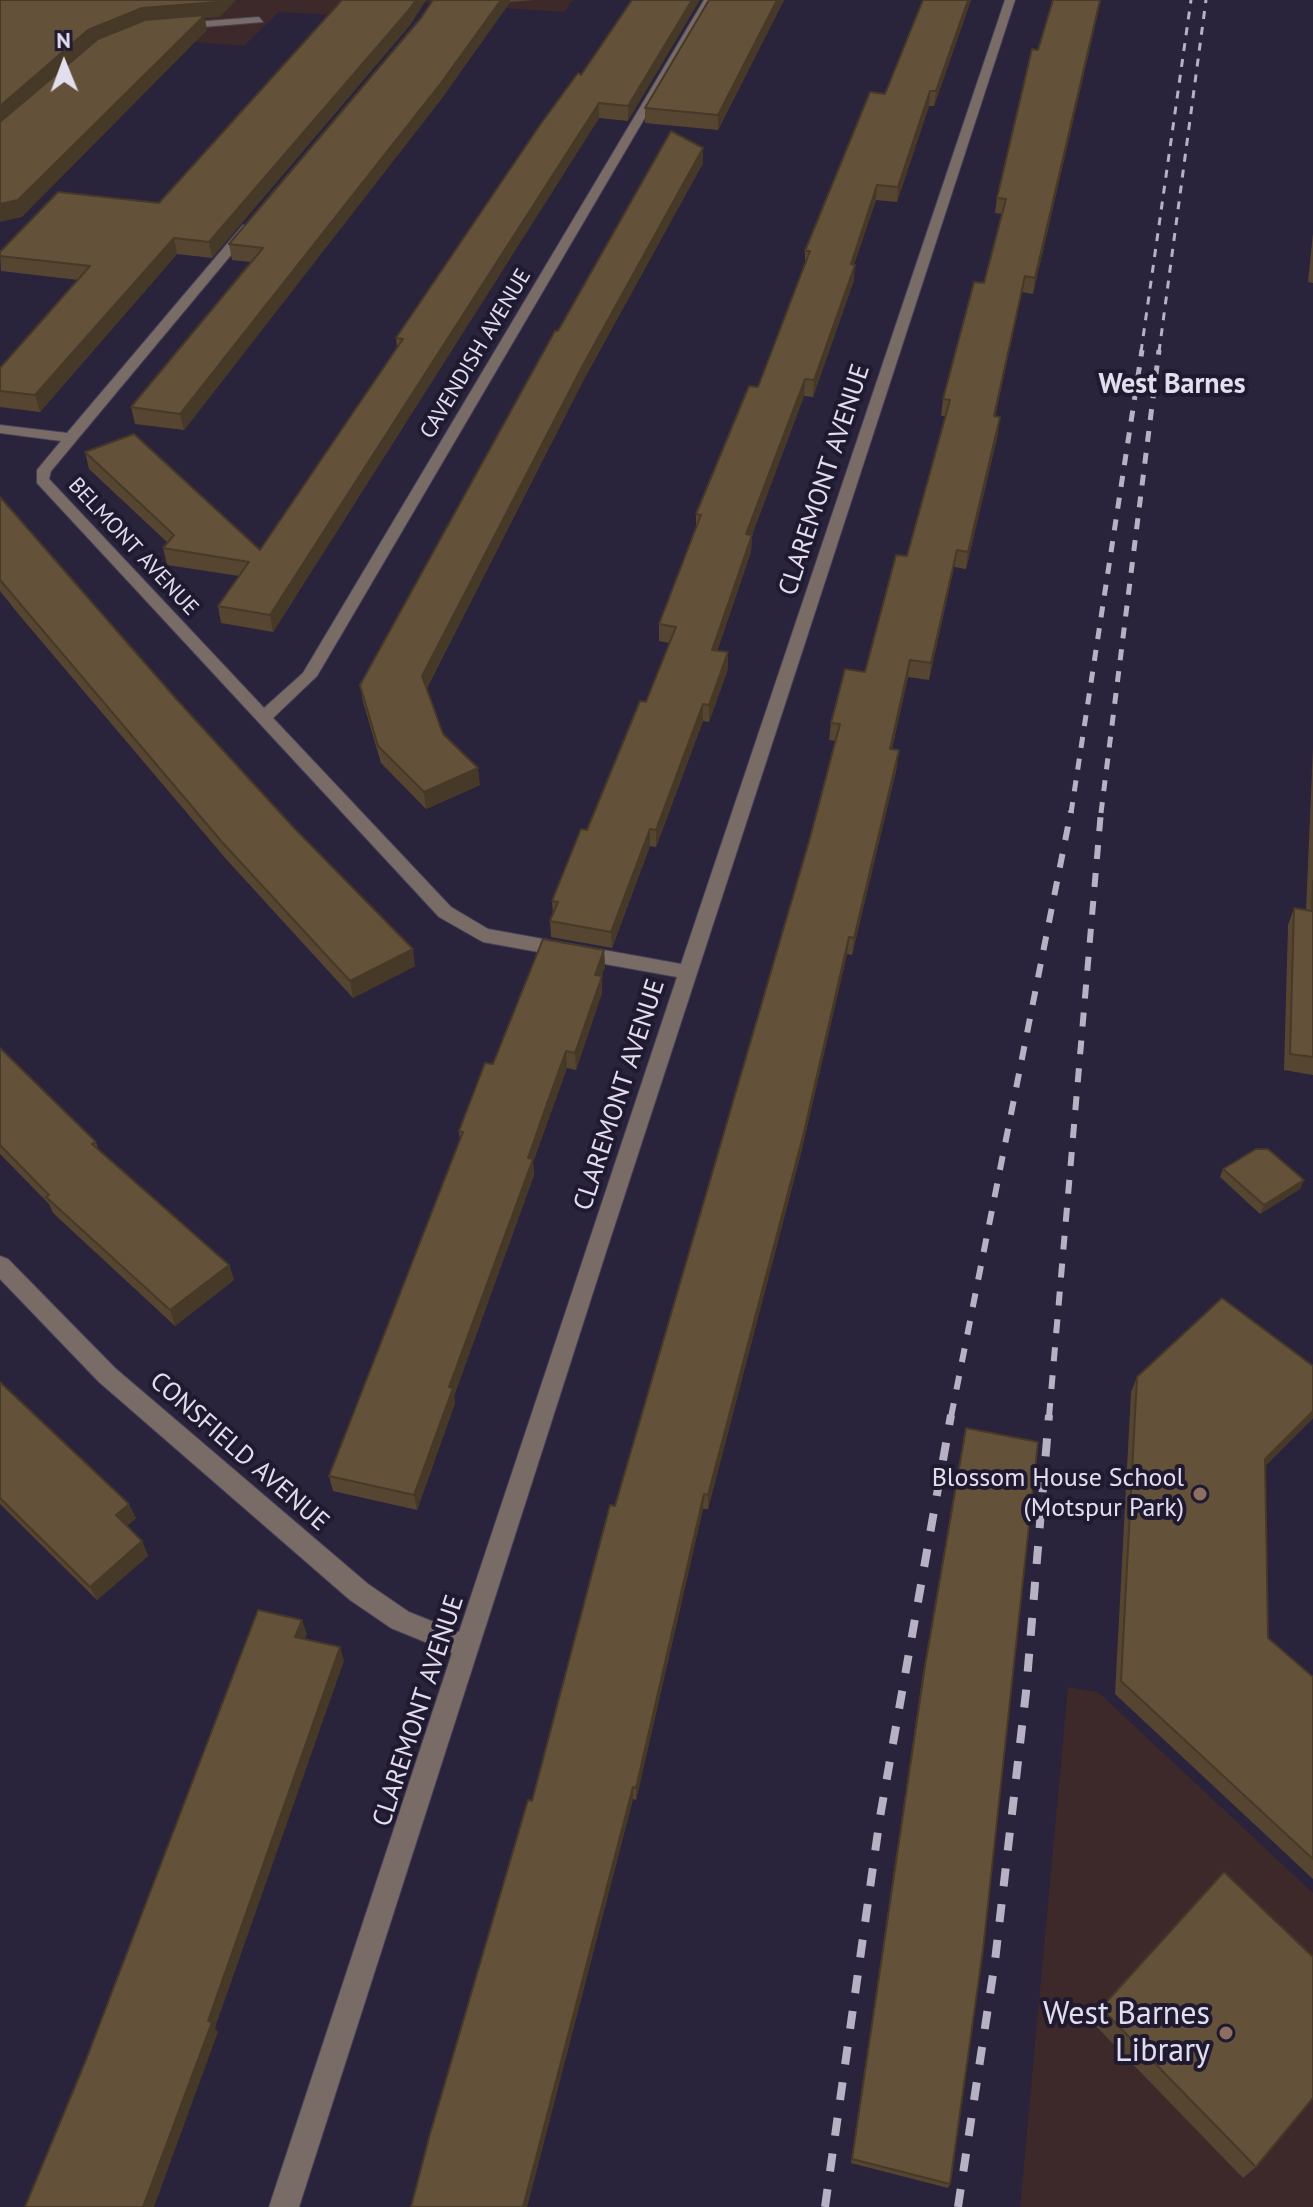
<!DOCTYPE html>
<html>
<head>
<meta charset="utf-8">
<style>
  body { margin:0 }
  #map { position:relative; width:1313px; height:2207px; overflow:hidden; background:#29233b; font-family:"PT Sans",sans-serif }
  canvas { display:block }
  .north { position:absolute; left:24px; top:24px; width:80px; height:80px; -webkit-text-stroke:6px #201a30; paint-order:stroke; rotate:359deg; font-size:22px; font-weight:700; line-height:32px; text-align:center; color:#e1deee }
  .north::after { content:''; display:block; margin:auto; width:28px; height:36px; background:#e1deee; clip-path:polygon(50% 0,100% 100%,50% 72%,0 100%) }
</style>
</head>
<body>
<div id="map">
<canvas width="1313" height="2207"></canvas>
<div class="north">N</div>
</div>
<script>
const g = document.querySelector('canvas').getContext('2d');
g.lineJoin = 'round';
function fill(path, color) {
  g.fillStyle = color;
  g.fill(path, 'evenodd');
}
function trace(path, color, width, dash) {
  g.strokeStyle = color;
  g.lineWidth = width;
  g.lineCap = dash ? 'butt' : 'round';
  g.setLineDash(dash || []);
  g.stroke(path);
}
function drawText(font, color, halo, rows, align = 'center') {
  g.font = font + ' "PT Sans",sans-serif';
  g.lineWidth = 8;
  g.setLineDash([]);
  g.textBaseline = 'middle';
  g.strokeStyle = halo;
  g.fillStyle = color;
  for (const [text, x, y, turn = 0] of rows) {
    g.save();
    g.translate(x, y);
    g.rotate((+turn || 0) * Math.PI / 180);
    g.textAlign = isNaN(turn) ? turn : align;
    if (halo) g.strokeText(text, 0, 0);
    g.fillText(text, 0, 0);
    g.restore();
  }
}
fill(new Path2D(`
  M0,0H578L572,1L564,12L414,2L400,19L279,12L244,46L138,37Z
  M1068,1687L1098,1692L1313,1893V2207H1020Z`), '#3d292a');
const minor = new Path2D(`
  M704,0H714L317,676L273,718L451,907L488,929L681,964L1005,0H1015L607,1249L299,2207H269L452,1653L391,1628L350,1600L99,1382L0,1279V1256L8,1259L115,1368L368,1584L409,1612L459,1632L677,977L483,942L439,917L37,483V470L61,441L0,433V425L67,433L243,225H251V231L51,471L49,479L264,708L303,673Z
  M259,17L263,22L180,29L175,26L180,23Z`);
trace(minor, '#464158', 2);
fill(minor, '#796b66');
trace(new Path2D(`
  M1141,352L1191,0
  M1159,352L1206,0`), '#b6b2c4', 3, [8, 8]);
trace(new Path2D(`
  M1071,813L1142,350
  M1101,813L1159,350`), '#b6b2c4', 5, [11, 11]);
trace(new Path2D(`
  M951,1417L1071,811
  M1049,1417L1101,811`), '#b6b2c4', 6, [14, 14]);
trace(new Path2D(`
  M825,2207L880,1817L951,1415
  M958,2207L995,1961L1026,1692L1049,1415`), '#b6b2c4', 8, [18, 18]);
fill(new Path2D(`
  M342,0H426L410,25L212,258L177,254L40,412L0,407V368L78,280L1,271L0,252L159,203Z
  M433,0H534L510,2L442,98L184,430L135,424L131,407L251,262L232,260L229,244L421,18Z
  M632,0L628,121L599,118L273,632L221,623L218,606L239,576L167,565L163,548L168,543L89,469L85,452L260,550L397,348L396,338L581,75Z
  M784,0L718,130L645,123V108Z
  M923,0H971L934,106H929L897,202L876,200L854,264V280L813,397L804,396L752,535L751,552L717,651L728,652V669L709,722L703,721L656,847L650,846L612,948L551,937L550,921L553,915L552,901L587,830L646,702L670,643L659,641V624L696,529V514L758,387L805,264V251L885,94Z
  M1101,0L1033,294L1022,292L995,417L998,434L966,569L954,567L929,680L908,677L892,749L897,767L852,955L847,954L801,1153L708,1509H703L636,1800L633,1799L527,2207H411L532,1801L615,1506L810,838L836,741L829,740L831,723L865,672L907,556L946,416H941L943,399L984,283L1002,214L995,213L997,198L1038,50Z
  M703,148V163L583,381L427,688L443,734L480,785L426,809L381,763L363,702L360,685L558,331Z
  M1313,233V283L1308,282Z
  M0,497L178,701L415,966L353,998L226,859L20,616L0,591Z
  M1313,747V1075L1284,1070L1288,925L1294,908L1306,910Z
  M604,950L605,967L601,976L602,993L576,1070L567,1068L546,1126L533,1162L534,1175L454,1396L455,1403L417,1510L333,1491L329,1476L460,1141L459,1131L493,1064Z
  M0,1048L96,1142L98,1149L229,1265L234,1280L175,1326L53,1213L49,1204L0,1154Z
  M1223,1169L1304,1180L1300,1189L1260,1214L1220,1177Z
  M1313,1366V1418L1265,1466L1268,1638L1313,1677V1879L1115,1694L1131,1392L1137,1377Z
  M0,1382L136,1518L127,1526L142,1541L148,1556L97,1600L0,1504Z
  M964,1436L950,2184L948,2188L851,2163L923,1673Z
  M1101,2008L1256,2167L1243,2178L1092,2022Z`), '#564631');
fill(new Path2D(`
  M219,0H236L220,17L205,18L207,30L22,217L0,222V106L88,30L142,8Z
  M416,0H426L410,25L212,258L209,242Z
  M501,0H510V2L442,98L184,430L180,414Z
  M692,0H700L628,121V106Z
  M777,0H784L718,130V115Z
  M968,0H971L934,106L936,91Z
  M1100,0H1101L1033,294L1035,278Z
  M930,91L929,106L897,202L898,187Z
  M599,103V118L273,632L270,615Z
  M703,148V163L583,381L424,693L422,676L583,365Z
  M877,185L876,200L849,280L851,264Z
  M174,238L177,254L40,412L35,395Z
  M855,265L854,280L813,397L814,380Z
  M1025,276L1022,292L991,433L994,416Z
  M805,379L804,396L746,551V534Z
  M1000,417L998,434L966,569L968,552Z
  M752,535L751,552L712,667V650Z
  M957,550L954,567L929,680L931,663Z
  M728,652V669L709,722V705Z
  M910,660L908,677L888,766L890,749Z
  M703,704V721L656,847V830Z
  M899,750L897,767L852,955L854,938Z
  M478,768L480,785L426,809L424,792Z
  M650,829V846L612,948L611,932Z
  M849,937L847,954L801,1153L708,1509V1495Z
  M413,949L415,966L353,998L350,981Z
  M604,950L605,967L596,992L595,975Z
  M602,976V993L576,1070L575,1053Z
  M566,1051L567,1068L533,1162L534,1175L454,1396L455,1403L417,1510L414,1495L449,1387L528,1158Z
  M1304,1180L1300,1189L1260,1214L1264,1205Z
  M229,1265L234,1280L175,1326L170,1310Z
  M1313,1411V1418L1258,1473L1265,1459Z
  M704,1494L703,1509L636,1800V1788Z
  M129,1504L136,1518L122,1530L116,1515Z
  M142,1541L148,1556L97,1600L90,1587Z
  M302,1620L307,1634L300,1650L295,1637Z
  M340,1647L344,1661L215,2028L218,2032L154,2207H143Z
  M633,1787V1799L527,2207H523Z`), '#463928');
const building = new Path2D(`
  M0,0H219L217,2L142,8L88,30L0,106Z
  M342,0H416L408,11L209,242L174,238L35,395L0,391V368L90,266L0,256V252L58,192L159,203Z
  M433,0H501L441,83L180,414L131,407L263,248L229,244L421,18Z
  M632,0H692L628,106L599,103L270,615L218,606L249,562L163,548L174,535L85,452L134,434L260,550L403,339L396,338L540,125L578,73L581,75Z
  M709,0H777L718,115L645,108Z
  M923,0H968L936,91H930L898,187L877,185L851,264L855,265L814,380L805,379L746,534L752,535L712,650L728,652L709,705L703,704L656,830L650,829L611,932L550,921L558,902L552,901L581,829L587,830L640,701L646,702L676,627L659,624L701,515L696,514L749,386L758,387L810,251H805L870,92L885,94Z
  M1053,0H1100L1035,278L1025,276L994,416L1000,417L968,552L957,550L931,663L910,660L890,749L899,750L854,938L849,937L803,1136L708,1495L704,1494L636,1788L633,1787L523,2207H411L430,2134L528,1800L532,1801L610,1505L615,1506L810,838L840,724L831,723L845,669L865,672L896,555L907,556L950,400L943,399L974,282L984,283L1006,199L997,198L1032,49L1038,50Z
  M205,15L18,200L0,204V122L98,39L145,20Z
  M671,131L703,148L583,365L422,676L443,734L478,768L424,792L378,746L360,685L555,331H558Z
  M0,497L178,701L294,828L413,949L350,981L222,842L0,580Z
  M1313,881V1057L1290,1054L1294,908L1312,911Z
  M543,939L604,950L595,975L602,976L575,1053L566,1051L545,1109L528,1158L533,1159L449,1387L453,1388L414,1495L329,1476L463,1132L459,1131L485,1063L493,1064Z
  M0,1048L96,1142L92,1144L229,1265L170,1310L46,1197L49,1195L0,1145Z
  M1256,1149H1268L1304,1180L1264,1205L1223,1169Z
  M1222,1298L1313,1366V1411L1265,1459L1268,1638L1313,1677V1859L1121,1681L1137,1377Z
  M0,1382L129,1504L116,1515L142,1541L90,1587L0,1498Z
  M966,1428L1038,1442L983,1950L950,2184L852,2159L925,1666Z
  M258,1610L302,1620L295,1637L340,1647L208,2021L212,2022L143,2207H25L86,2060Z
  M1224,1872L1313,1957V2098L1256,2167L1101,2008Z`);
fill(building, '#645139');
trace(building, '#463928', 2);
for (const [x, y, r, color] of [
  [1200,1494,8,"#8d6e63"],
  [1226,2033,8,"#8d6e63"]
]) {
  const dot = new Path2D();
  dot.arc(x, y, r, 0, 2 * Math.PI);
  g.fillStyle = color;
  g.fill(dot);
  trace(dot, '#201a30', 3);
}
drawText('22px', '#e1deee', '#201a30', [
  ["CAVENDISH AVENUE",476,354,-59],
  ["BELMONT AVENUE",133,547,47]
]);
drawText('26px', '#e1deee', '#201a30', [
  ["CLAREMONT AVENUE",825,480,-72],
  ["CLAREMONT AVENUE",620,1095,-72],
  ["CONSFIELD AVENUE",239,1452,41],
  ["CLAREMONT AVENUE",419,1711,-72]
]);
drawText('26px', '#e1deee', '#201a30', [
  ["Blossom House School",1184,1479],
  ["(Motspur Park)",1184,1509]
], 'right');
drawText('bold 28px', '#e1deee', '#201a30', [
  ["West Barnes",1172,385]
]);
drawText('32px', '#e1deee', '#201a30', [
  ["West Barnes",1210,2015],
  ["Library",1210,2052]
], 'right');
</script>
</body>
</html>
